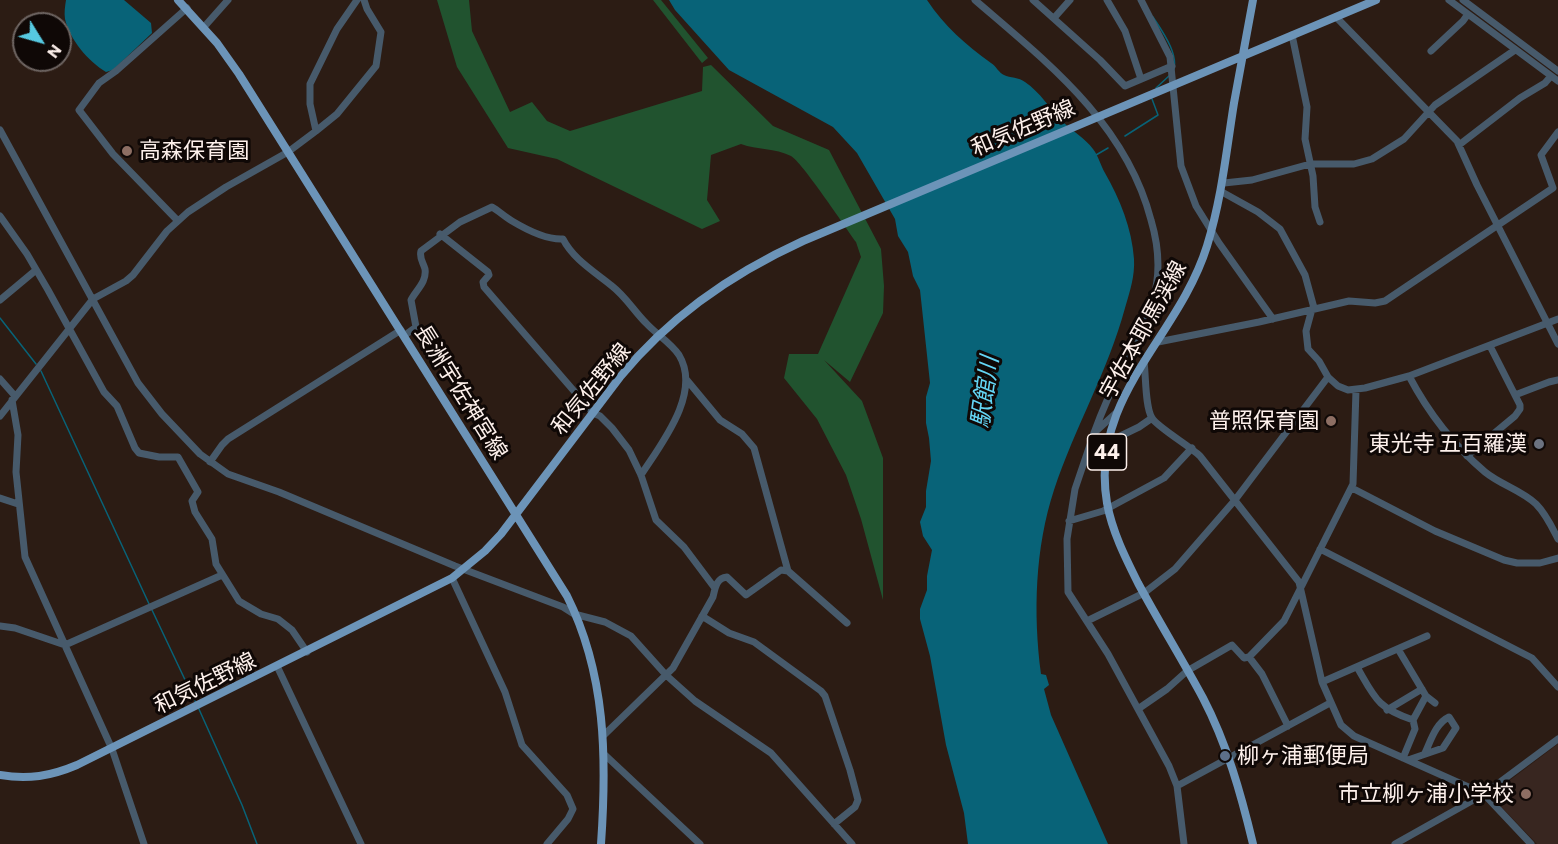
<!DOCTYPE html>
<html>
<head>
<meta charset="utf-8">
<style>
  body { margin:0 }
  #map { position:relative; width:1558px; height:844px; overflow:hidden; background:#2c1c14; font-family:Commissioner,sans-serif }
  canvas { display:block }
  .north { position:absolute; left:12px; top:12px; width:60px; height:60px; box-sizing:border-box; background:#0f0806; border:2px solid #6e6562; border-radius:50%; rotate:127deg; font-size:16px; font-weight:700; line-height:24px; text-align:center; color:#fdf0eb }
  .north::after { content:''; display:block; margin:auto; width:21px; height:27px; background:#56c9e1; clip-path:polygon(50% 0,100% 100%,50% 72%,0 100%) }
</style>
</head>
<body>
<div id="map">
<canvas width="1558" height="844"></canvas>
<div class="north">N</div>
</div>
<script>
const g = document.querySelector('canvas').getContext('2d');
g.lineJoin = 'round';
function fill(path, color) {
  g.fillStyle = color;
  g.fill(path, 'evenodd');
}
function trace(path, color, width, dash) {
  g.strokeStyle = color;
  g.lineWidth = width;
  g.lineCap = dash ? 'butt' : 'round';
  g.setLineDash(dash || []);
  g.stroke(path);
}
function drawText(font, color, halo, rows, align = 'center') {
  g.font = font + ' Commissioner,"Noto Sans JP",sans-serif';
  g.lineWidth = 6;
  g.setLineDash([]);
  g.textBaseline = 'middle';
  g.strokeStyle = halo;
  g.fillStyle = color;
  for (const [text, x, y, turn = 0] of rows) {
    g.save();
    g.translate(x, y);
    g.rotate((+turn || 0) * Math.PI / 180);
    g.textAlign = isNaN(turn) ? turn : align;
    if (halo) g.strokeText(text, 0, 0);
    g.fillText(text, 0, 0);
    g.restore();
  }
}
fill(new Path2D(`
  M1558,744V844H1537L1492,797L1497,790Z`), '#382620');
fill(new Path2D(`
  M437,0H469L472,31L510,112L532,102L547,121L570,131L702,91L703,67L711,65L773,126L829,150L881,249L884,286L883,313L850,382L824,360L862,401L883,458V600L861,519L846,475L817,419L784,378L789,354H818L861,257L856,242C846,228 801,161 791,156C775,148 757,150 741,144L711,155L707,200L720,221L702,229L557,159L508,148L457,67Z
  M653,0H661L708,58L702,63Z`), '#21532f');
fill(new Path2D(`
  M66,0H124L151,23L152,33L113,70L106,72C88,61 70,40 65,19C64,13 65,6 66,0Z
  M669,0H927C945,27 965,44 991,63C996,66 999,73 1004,75C1010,78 1019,77 1025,82C1040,92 1050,109 1063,122C1072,131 1085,138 1093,149C1098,155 1101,166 1105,173C1120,199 1132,229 1134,259C1135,276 1130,291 1125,308C1108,371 1075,427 1054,490C1035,548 1033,613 1041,674L1046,675L1049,685L1044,689L1051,715L1108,844H968L964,813L946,745L930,656L920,619V609L927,590V576L932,550L923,536L920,522L926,507V491L931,461L929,438L926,423V397L930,383L920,290L913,276L908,252L898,236L895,219L857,153L833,127L729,70L675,10Z`), '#086378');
trace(new Path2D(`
  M1153,17C1162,31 1180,55 1173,72
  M1156,88L1170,75
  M1125,136L1158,115L1152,99
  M1096,155L1108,148
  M0,318L36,364
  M41,371L150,606
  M152,610L196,703
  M198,707L242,805L257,844`), '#086378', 1.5);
trace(new Path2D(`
  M975,0C1047,62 1126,123 1151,220C1159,247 1161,273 1153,300C1148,321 1137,339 1127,358C1115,382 1103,408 1094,433
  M1033,0L1100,60L1125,86L1172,66
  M1107,0L1125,31L1141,79
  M1141,0L1170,57L1181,166L1196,206L1219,243L1273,319
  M1449,0L1558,81
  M1463,0L1558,71
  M1336,17L1457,141L1477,185L1558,344
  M1054,18L1070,0
  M204,27L228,0
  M1292,35L1307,107L1305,139L1313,176L1315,207L1320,222
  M1431,51L1463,21L1468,14
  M0,130L138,383L162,414L200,454L228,474L279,492L455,566L563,607L574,614L605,622L631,636L666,675L695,701L771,753L852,844
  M316,131L337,114L376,66L381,32L367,9L364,0
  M1459,145L1520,98L1545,83L1551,76
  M1224,183L1252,180L1310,164H1354L1372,159L1404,139L1435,105L1515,50
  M1222,192L1258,212L1280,229L1305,275L1314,308
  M0,216L27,254L48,290L104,392L117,406L135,448L139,453L159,457H178L198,492L192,501L195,512L212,539L216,564L239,601L261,614L278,619L292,630L307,652
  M178,221L113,154L79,110L99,83L116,71L187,8
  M440,234L488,272L489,275L483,282L484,287L593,413L600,416L612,428L629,450L641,475L656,520L684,547L714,587
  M0,300L36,270
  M1312,309L1306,331L1308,349L1319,361L1328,377L1338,386L1348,390L1365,388L1409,376L1558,319
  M405,335L416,327L411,300C416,290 427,282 425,269C423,262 419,258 421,251L460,222L492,207C499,211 505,217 512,221C527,230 546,240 563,239C573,259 595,272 612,286C626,297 634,311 646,323C656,334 671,343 679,355C702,393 661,444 641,475
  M1158,342L1259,322L1349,301L1375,303L1385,301L1553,188L1541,155L1558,132
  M1144,362C1146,376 1145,407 1152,418C1157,427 1190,446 1200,456L1299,582L1322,682L1341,725L1354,736L1484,794L1531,844
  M1409,376C1429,414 1452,444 1485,472C1501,485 1521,490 1536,504C1546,514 1552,527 1558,539
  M0,379L15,396
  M686,379L720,420L742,434L754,448L788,571
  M1515,395L1549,382L1558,380
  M12,400L18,435L16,472L25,557L112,749L144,844
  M1117,412L1094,433L1075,489L1067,539L1068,592L1108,654L1169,766L1177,786L1184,844
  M0,416L93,299L126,281L133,275L167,231L188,212L226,187L288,152L316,131L310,104V84L337,29L357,0
  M1108,442L1139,427L1152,418
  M1467,456L1515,416L1520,409V405L1490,346
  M210,462L222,445L228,439L401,330
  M1352,488L1435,531L1504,560L1517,563H1540L1558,558
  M0,498L18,504
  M1069,521L1103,511L1164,478L1192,448
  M1320,549L1532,658L1558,687
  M452,578L505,692L522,745L567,795L573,809L568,819L547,844
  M702,616L729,633L754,642L821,691L825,696L850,770L858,800L855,807L834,824
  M1087,621L1144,593L1175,569L1235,500L1328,377
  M0,626L15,628L65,645L222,575
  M1398,649L1426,696L1435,703
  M1249,657L1262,674L1288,726
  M277,666L361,844
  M1357,667C1375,698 1377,708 1413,720L1426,696
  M1322,682L1427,636
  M1138,709L1167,689L1187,671L1232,645L1244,658L1249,657L1284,621L1353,484L1356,390
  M1387,710L1422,689
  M603,736L673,668L713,597C715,589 716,578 727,577L746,595L781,570L788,571L847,623
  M605,755L700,844
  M1403,758L1415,729L1413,720
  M1408,760L1443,748L1456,728L1449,717C1436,723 1431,740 1425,753
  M1177,786L1330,703
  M1395,844L1484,794L1558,739`), '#475a6b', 7);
trace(new Path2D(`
  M178,0L217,43L239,74L567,596C606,674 607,758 601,844
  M1253,0C1247,34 1240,69 1234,103C1226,153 1222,197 1207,246C1178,339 1089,396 1107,503C1112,531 1125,557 1138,583C1159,622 1182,659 1203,698C1227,744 1241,794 1253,844
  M0,775C28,780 51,776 77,765L452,578L485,551L501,534L620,377C669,317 733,273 803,241L1376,0`), '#6c94b8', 8);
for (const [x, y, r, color] of [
  [127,151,6,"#8d6e63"],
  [1331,421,6,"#8d6e63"],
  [1539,444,6,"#6b7280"],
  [1225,756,6,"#5c6f8a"],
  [1526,794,6,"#8d6e63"]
]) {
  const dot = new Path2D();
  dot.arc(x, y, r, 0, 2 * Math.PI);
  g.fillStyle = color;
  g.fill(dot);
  trace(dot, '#0f0806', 2);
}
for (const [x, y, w] of [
  [1107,452,39]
]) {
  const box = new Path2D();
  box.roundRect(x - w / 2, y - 18, w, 36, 4.5);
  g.fillStyle = '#0f0806';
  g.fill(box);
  trace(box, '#fdf0eb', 1.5);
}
drawText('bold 21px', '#fdf0eb', null, [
  ["44",1107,452]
]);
drawText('22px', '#fdf0eb', '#0f0806', [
  ["和気佐野線",1023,128,-23],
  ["宇佐本耶馬渓線",1143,330,-61],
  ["和気佐野線",591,389,-51],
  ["長洲宇佐神宮線",461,392,58],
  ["和気佐野線",205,683,-26]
]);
drawText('22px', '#fdf0eb', '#0f0806', [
  ["高森保育園",139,151,"left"],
  ["普照保育園",1319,421],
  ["東光寺 五百羅漢",1527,444],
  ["柳ヶ浦郵便局",1237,756,"left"],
  ["市立柳ヶ浦小学校",1514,794]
], 'right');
drawText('italic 24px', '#64d6f5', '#0f0806', [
  ["駅館川",985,392,-82]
]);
</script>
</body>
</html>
